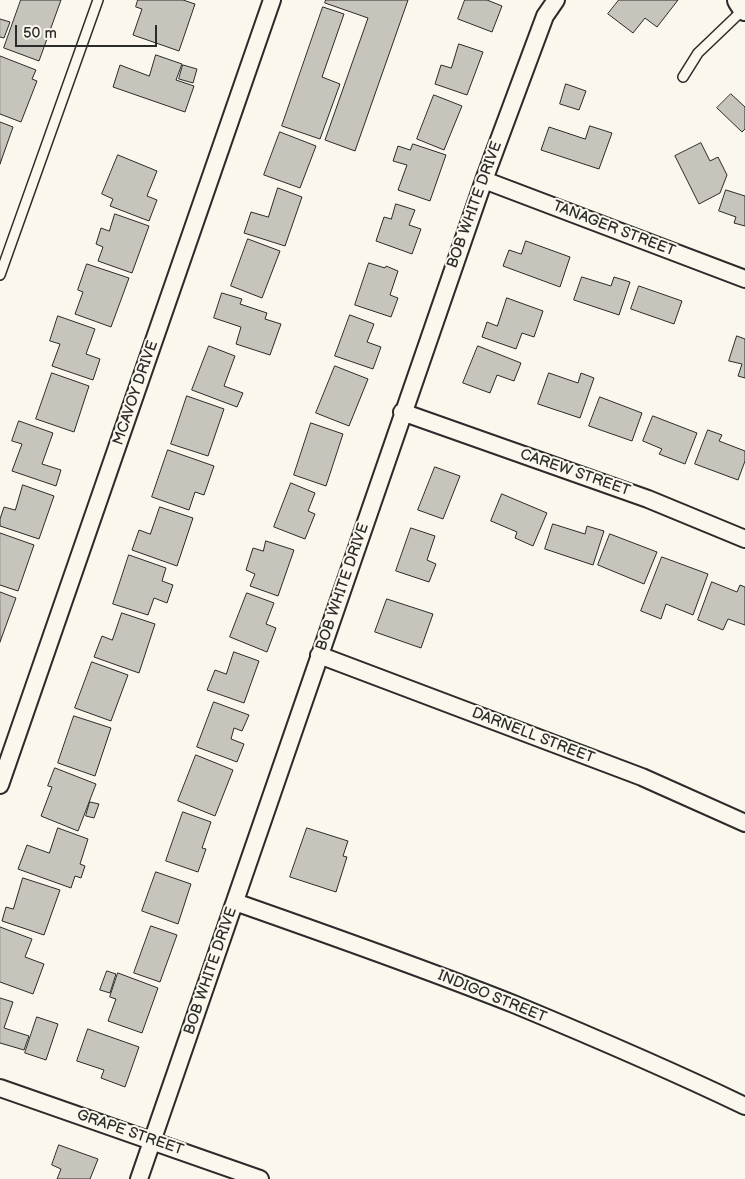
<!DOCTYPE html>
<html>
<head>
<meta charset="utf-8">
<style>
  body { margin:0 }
  #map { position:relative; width:745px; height:1179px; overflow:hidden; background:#fbf7ec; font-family:"Balsamiq Sans",sans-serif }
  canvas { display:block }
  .scale { position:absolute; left:15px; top:25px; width:142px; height:22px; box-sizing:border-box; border:2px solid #2b2b2b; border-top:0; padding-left:6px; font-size:15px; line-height:18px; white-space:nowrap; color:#2b2b2b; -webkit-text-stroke:4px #fbf7ec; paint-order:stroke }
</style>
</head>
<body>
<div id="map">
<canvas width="745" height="1179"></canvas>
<div class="scale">50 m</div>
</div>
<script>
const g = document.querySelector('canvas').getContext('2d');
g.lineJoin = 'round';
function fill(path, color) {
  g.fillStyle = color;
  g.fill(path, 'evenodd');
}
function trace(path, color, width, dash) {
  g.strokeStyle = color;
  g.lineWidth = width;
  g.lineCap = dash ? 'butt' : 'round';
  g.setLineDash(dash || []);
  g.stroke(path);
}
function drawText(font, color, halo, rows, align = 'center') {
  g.font = font + ' "Balsamiq Sans",sans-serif';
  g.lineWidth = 4;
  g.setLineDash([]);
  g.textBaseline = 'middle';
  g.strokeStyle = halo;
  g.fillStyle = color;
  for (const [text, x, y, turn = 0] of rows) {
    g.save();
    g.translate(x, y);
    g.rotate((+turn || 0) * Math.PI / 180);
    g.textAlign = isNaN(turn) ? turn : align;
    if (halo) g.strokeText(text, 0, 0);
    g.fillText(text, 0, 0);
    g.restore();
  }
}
const building = new Path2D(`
  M21,0H61L39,61L4,48Z
  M138,0H183L195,4L179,51L133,35L142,9L136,7Z
  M326,0H408L355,151L325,140L368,18L325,3Z
  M465,0H487L502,6L492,32L458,19Z
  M619,0H678L657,27L645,18L633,33L608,14Z
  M323,7L344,14L322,77L340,84L320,139L282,126Z
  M0,19L10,22L4,38L0,37Z
  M459,44L483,52L467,95L435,84L441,65L451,68Z
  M156,55L182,64L176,80L194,86L185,112L113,87L120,65L149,76Z
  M0,56L36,70L32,79L37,81L21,122L0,114Z
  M183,65L197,69L193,83L179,79Z
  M566,84L586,91L579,110L560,104Z
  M731,94L745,107V129L742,132L717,108Z
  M434,95L462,106L444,150L417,139Z
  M0,122L13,127L0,164Z
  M590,126L612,133L599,169L541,150L549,127L585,139Z
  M280,132L316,146L300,188L264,175Z
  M701,143L710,161L718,157L727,175L720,193L699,204L675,156Z
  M413,144L446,155L430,201L398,190L407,165L393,161L398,146L410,150Z
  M118,155L157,171L147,196L157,200L149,221L110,206L113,199L102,194Z
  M278,188L302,197L285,246L244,233L251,212L268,217Z
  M726,190L745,196V226L734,223L736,217L719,211Z
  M396,204L415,210L409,225L421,229L412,254L376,241L384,217L391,219Z
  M115,214L149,226L132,273L98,261L103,247L96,244L101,228L109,231Z
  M248,239L280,251L262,298L231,286Z
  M526,241L570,257L560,287L503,266L509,250L521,254Z
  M369,263L385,268L386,266L398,271L390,295L398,298L391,317L355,305Z
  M87,264L129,278L111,327L75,314L83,292L78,290Z
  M582,277L611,286L614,277L630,282L619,315L574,300Z
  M639,286L682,301L674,324L631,309Z
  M222,293L242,299L240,304L267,313L265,319L281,324L270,355L236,344L241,327L214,318Z
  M507,298L543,311L534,337L522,333L516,349L482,337L487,322L497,326Z
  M350,315L374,324L367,342L381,347L373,369L335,356Z
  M58,316L95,329L86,354L100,359L93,380L52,366L60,344L50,341Z
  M737,336L745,339V378L738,376L742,364L729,361Z
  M209,346L235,356L224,386L243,393L237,407L192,390Z
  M478,346L521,363L514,381L497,375L490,393L463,383Z
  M335,366L368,379L349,426L316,413Z
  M52,373L89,386L74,432L36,419Z
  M549,373L578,383L581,373L594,378L580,418L538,404Z
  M187,396L224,409L208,456L171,444Z
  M600,397L642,413L632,441L589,426Z
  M653,416L697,433L685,464L659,454L662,449L643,441Z
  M19,421L53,433L42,464L61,470L56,486L12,471L22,444L12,441Z
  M311,423L343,434L326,486L294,475Z
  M708,430L722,435L719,441L745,451V461L738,480L695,464Z
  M168,450L214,466L204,495L195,492L189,510L152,497Z
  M435,467L460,476L443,519L418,510Z
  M291,483L315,493L308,511L315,514L305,539L274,527Z
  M23,485L54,496L39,539L0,526V519L4,507L15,510Z
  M502,494L547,513L533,546L515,538L517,532L491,521Z
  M160,507L193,518L177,566L132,550L139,530L150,534Z
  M553,524L585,534L587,526L604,531L593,565L545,549Z
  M411,528L435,536L427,560L436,564L429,582L396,571Z
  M0,533L34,545L18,591L0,585Z
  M610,534L657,552L644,584L598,565Z
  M266,541L294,550L278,596L250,586L255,574L246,570L253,548L263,551Z
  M129,555L166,568L162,581L173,585L167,603L154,598L148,615L113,604Z
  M662,557L708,574L693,615L666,604L661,619L641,611Z
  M712,582L737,592L740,585L745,587V625L728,619L723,630L698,620Z
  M0,592L16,598L0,642Z
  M247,593L274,603L266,624L276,628L267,652L230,637Z
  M387,599L433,614L421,648L375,632Z
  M122,613L155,624L139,673L94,657L102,636L112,640Z
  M234,652L259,661L244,703L207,690L215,670L226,674Z
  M92,662L128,675L111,721L75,708Z
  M214,702L249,715L242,731L234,728L231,739L244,744L237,762L197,747Z
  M74,716L111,728L95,776L58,763Z
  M196,755L233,770L215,816L178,801Z
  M55,768L96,784L78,831L41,816L52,787L48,786Z
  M90,802L99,804L94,818L86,816Z
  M183,812L211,822L202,848L206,849L198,872L166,861Z
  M58,828L88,839L80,864L85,866L81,878L75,876L71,888L18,869L27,845L49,853Z
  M307,828L348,841L343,856L347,857L336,892L290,877Z
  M156,872L191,884L178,924L142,911Z
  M23,878L60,890L44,935L2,921L6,907L13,909Z
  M151,926L177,935L160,982L134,973Z
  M0,927L32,939L25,957L44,964L33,994L0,982Z
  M107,971L116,974L110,993L100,990Z
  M118,973L158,988L142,1033L108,1021L116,999L110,997Z
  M0,998L13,1002L4,1028L29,1036L24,1050L0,1043Z
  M37,1017L58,1024L46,1060L25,1053Z
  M88,1029L139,1047L125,1087L101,1078L104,1070L77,1061Z
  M59,1145L98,1159L90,1179H57L61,1169L52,1165Z`);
fill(building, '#c7c4bc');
trace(building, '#2b2b2b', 1);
const lane = new Path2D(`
  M683,77L698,53L745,8
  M0,275L98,0`);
const street = new Path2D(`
  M484,180L745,279
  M402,412L648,499L745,539
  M319,655L642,777L745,823
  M0,785L272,0
  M235,902C329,935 423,968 516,1005C593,1037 670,1070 745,1106
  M0,1088L260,1179
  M139,1179L484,180L545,16L556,0`);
const secondary = new Path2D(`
  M740,0L745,8`);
trace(lane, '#2b2b2b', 12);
trace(street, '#2b2b2b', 20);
trace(secondary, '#2b2b2b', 28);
trace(lane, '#fbf7ec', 9);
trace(street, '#fbf7ec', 16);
trace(secondary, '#fbf7ec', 24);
drawText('15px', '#2b2b2b', '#fbf7ec', [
  ["BOB WHITE DRIVE",475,205,-70],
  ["TANAGER STREET",614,229,21],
  ["MCAVOY DRIVE",136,393,-71],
  ["CAREW STREET",575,473,19],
  ["BOB WHITE DRIVE",343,587,-71],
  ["DARNELL STREET",533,736,21],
  ["BOB WHITE DRIVE",211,971,-71],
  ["INDIGO STREET",492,997,22],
  ["GRAPE STREET",130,1133,19]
]);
</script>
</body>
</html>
